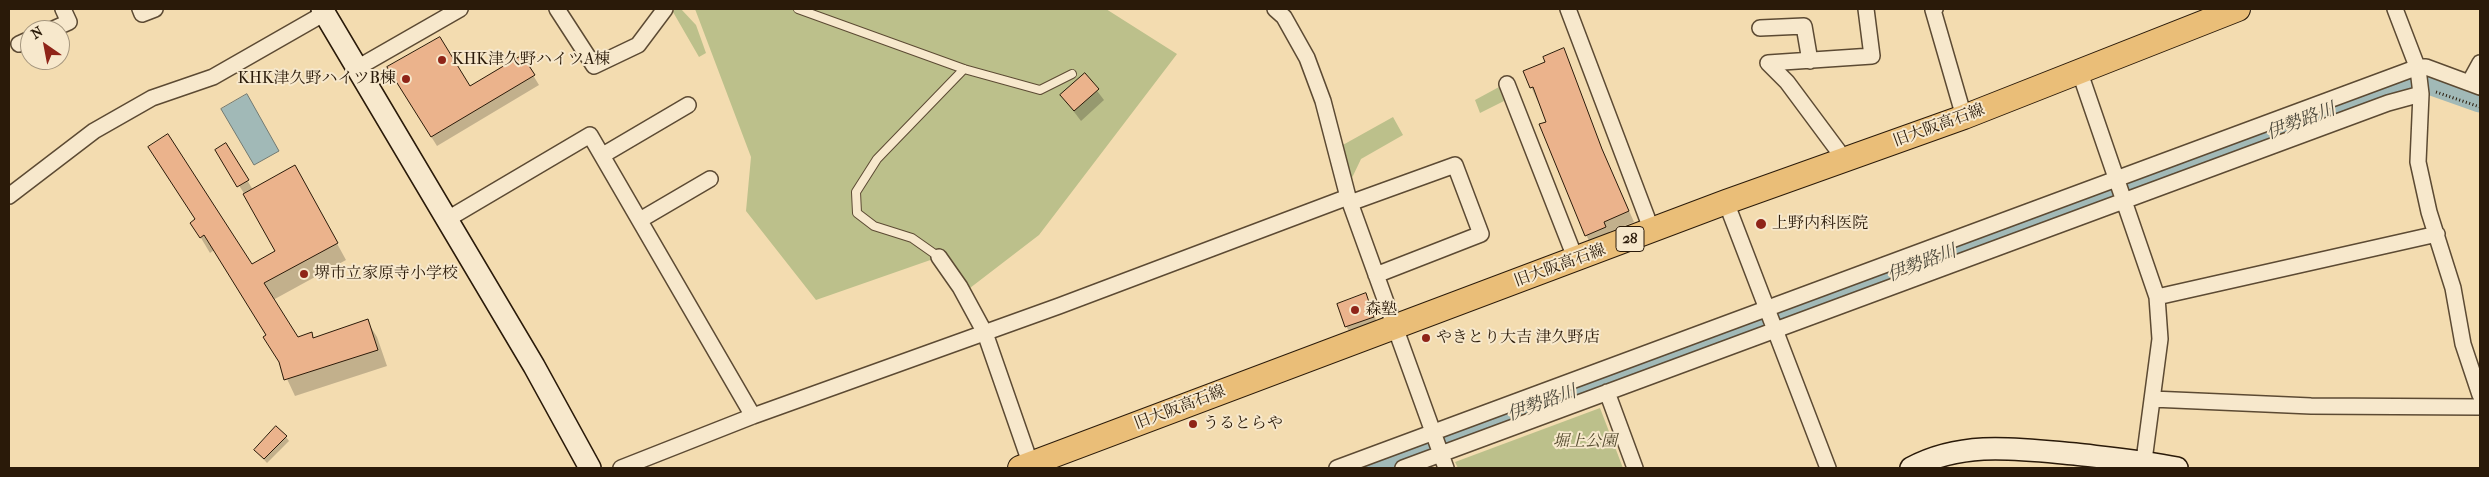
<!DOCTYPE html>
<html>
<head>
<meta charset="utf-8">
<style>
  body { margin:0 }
  #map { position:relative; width:2489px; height:477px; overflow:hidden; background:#f3dcb0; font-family:"IM FELL French Canon",serif }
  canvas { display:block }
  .frame { position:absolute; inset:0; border:10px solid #2a1a09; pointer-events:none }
  .north { position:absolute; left:20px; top:20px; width:50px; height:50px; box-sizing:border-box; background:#f7e8cc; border:1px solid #a5967e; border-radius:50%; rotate:327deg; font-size:14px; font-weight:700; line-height:20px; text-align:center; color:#2a1a09 }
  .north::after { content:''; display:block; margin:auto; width:18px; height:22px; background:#8f2418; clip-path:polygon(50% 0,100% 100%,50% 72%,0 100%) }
</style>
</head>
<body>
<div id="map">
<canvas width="2489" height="477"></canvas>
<div class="frame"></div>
<div class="north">N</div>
</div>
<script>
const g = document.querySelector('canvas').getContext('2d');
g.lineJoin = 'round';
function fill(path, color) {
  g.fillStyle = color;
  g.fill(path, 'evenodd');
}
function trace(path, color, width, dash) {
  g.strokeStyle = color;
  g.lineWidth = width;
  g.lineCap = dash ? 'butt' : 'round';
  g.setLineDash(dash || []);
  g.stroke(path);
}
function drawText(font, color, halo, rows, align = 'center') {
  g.font = font + ' "IM FELL French Canon","Noto Serif JP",serif';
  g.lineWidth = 4;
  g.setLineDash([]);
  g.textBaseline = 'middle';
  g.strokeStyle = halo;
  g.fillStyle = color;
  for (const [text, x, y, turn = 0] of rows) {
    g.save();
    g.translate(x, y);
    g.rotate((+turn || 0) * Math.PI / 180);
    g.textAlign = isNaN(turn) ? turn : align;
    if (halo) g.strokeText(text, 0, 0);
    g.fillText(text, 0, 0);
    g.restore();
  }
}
fill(new Path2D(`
  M675,9H681L696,25L706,53L699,57L673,12Z
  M695,9H1106L1177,54L1039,235L970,288L939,257L816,300L746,211L751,157Z
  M1499,87L1504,101L1480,113L1475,100Z
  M1393,117L1403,135L1361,159L1350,182L1341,146Z
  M1600,408L1623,468H1458L1455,462Z`), '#bcc08b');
const water = new Path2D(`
  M247,94L279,151L254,165L221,109Z`);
fill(water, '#a1b9b7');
trace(water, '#717971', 1);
fill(new Path2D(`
  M1563,50L1607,161L1634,222L1609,232L1611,237L1591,246L1541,125L1547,122L1524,71L1546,62Z
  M522,57L539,85L437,146L394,77L469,88Z
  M1085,75L1104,100L1081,121L1062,96Z
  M226,145L253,190L304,183L346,260L273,300L297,339L311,334L314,339L367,321L377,337L387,366L295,396L267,336L214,250L210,253L192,223L251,266L277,251L245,195L217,150Z
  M1365,294L1379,327L1352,336L1346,326Z
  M286,437L289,441L267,463L255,450Z`), '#0003');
trace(new Path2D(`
  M1364,468L1796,311L2408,82L2432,80L2480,97`), '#a1b9b7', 31);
const building = new Path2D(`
  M440,37L470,86L522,55L535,75L431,137L387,67Z
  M1564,48L1602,149L1629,211L1604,222L1606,227L1585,236L1539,124L1546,122L1533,87L1530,88L1523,71L1545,62L1543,57Z
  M1085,73L1099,89L1074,111L1060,95Z
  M168,134L252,264L275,251L243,194L295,165L338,243L264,283L298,337L312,332L313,338L368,319L378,350L284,380L279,362L263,337L266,335L204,235L200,238L190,223L195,219L148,147Z
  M226,143L249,180L237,187L215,150Z
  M1366,293L1374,317L1345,327L1337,304Z
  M276,426L287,436L264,459L254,450Z`);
fill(building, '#ebb38c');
trace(building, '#2a1a09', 1);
const lane = new Path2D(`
  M798,9L964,69L1040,90L1072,74
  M939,257L912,238L874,226L857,213L856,192L877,159L964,69`);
const street = new Path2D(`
  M140,9L142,14L155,9
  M557,9L594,66L638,45L665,9
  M1275,9L1284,17L1307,58L1323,101L1348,197L1446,468
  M1568,9L1652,231
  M1935,9L1933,10L1964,117
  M2395,9L2418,69L2421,94L2418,162L2429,212L2453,288L2463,344L2480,395
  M1760,28L1804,26L1810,61
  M51,30L69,22L63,9
  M19,44L30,39
  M357,68L460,9
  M2080,73L2157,297L2160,339L2143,468
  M2469,83L2480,63
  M1507,84L1576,260
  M603,155L688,105
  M1845,160L1787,82L1768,63L1872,56L1866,9
  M9,196L94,131L152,98L213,77L325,13
  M1726,202L1828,468
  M1350,203L1455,165L1481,234L1376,275
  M446,220L590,135L753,416
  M640,220L710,179
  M939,257L960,287L985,333L1032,468
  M2157,297L2437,234
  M1607,392L1635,468
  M2152,399L2311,406L2480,407
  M621,468L753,416L1059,306L1348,197
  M1337,468L2418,67H2426L2480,87
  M1403,468L2388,103L2421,94`);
const secondary = new Path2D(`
  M322,9L534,366L590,468
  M1911,468C1963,440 2019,449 2075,454C2109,458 2143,461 2177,468`);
const primary = new Path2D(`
  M1020,468L1726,202L1964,117L2238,9`);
trace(lane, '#5c4a33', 10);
trace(street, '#5c4a33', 18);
trace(secondary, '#2a1a09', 24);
trace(primary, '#2a1a09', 26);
trace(new Path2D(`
  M2436,92L2480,107`), '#2a1a09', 3, [1, 2.5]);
trace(lane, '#f7e8cc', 8);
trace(street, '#f7e8cc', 15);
trace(secondary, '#f7e8cc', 21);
trace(primary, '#eabe78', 24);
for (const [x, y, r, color] of [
  [442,60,5,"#8f2418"],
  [406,79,5,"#8f2418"],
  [1761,224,6,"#8f2418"],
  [304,274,5,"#8f2418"],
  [1355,310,5,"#8f2418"],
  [1426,338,5,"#8f2418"],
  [1193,424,5,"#8f2418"]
]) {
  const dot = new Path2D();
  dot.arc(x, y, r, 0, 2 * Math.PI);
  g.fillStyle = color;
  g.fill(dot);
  trace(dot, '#f7e8cc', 2);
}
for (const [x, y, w] of [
  [1630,239,28]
]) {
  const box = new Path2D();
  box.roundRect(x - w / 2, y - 12.5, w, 25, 4);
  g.fillStyle = '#f7e8cc';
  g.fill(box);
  trace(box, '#2a1a09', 1);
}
drawText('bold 15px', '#2a1a09', null, [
  ["28",1630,239]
]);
drawText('16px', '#2a1a09', '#f7e8cc', [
  ["KHK津久野ハイツA棟",452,60],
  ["KHK津久野ハイツB棟",396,79,"right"],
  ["上野内科医院",1772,224],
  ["堺市立家原寺小学校",314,274],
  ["森塾",1365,310],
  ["やきとり大吉 津久野店",1436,338],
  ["うるとらや",1203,424]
], 'left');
drawText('16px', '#2a1a09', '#f7e8cc', [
  ["旧大阪高石線",1939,126,-20],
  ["旧大阪高石線",1560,266,-20],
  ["旧大阪高石線",1180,408,-21]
]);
drawText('italic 16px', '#564c30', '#f7e8cc', [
  ["堀上公園",1585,442]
]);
drawText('italic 18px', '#4e4a3d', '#f7e8cc', [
  ["伊勢路川",2301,122,-21],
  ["伊勢路川",1922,264,-21],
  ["伊勢路川",1542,404,-20]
]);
</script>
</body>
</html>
